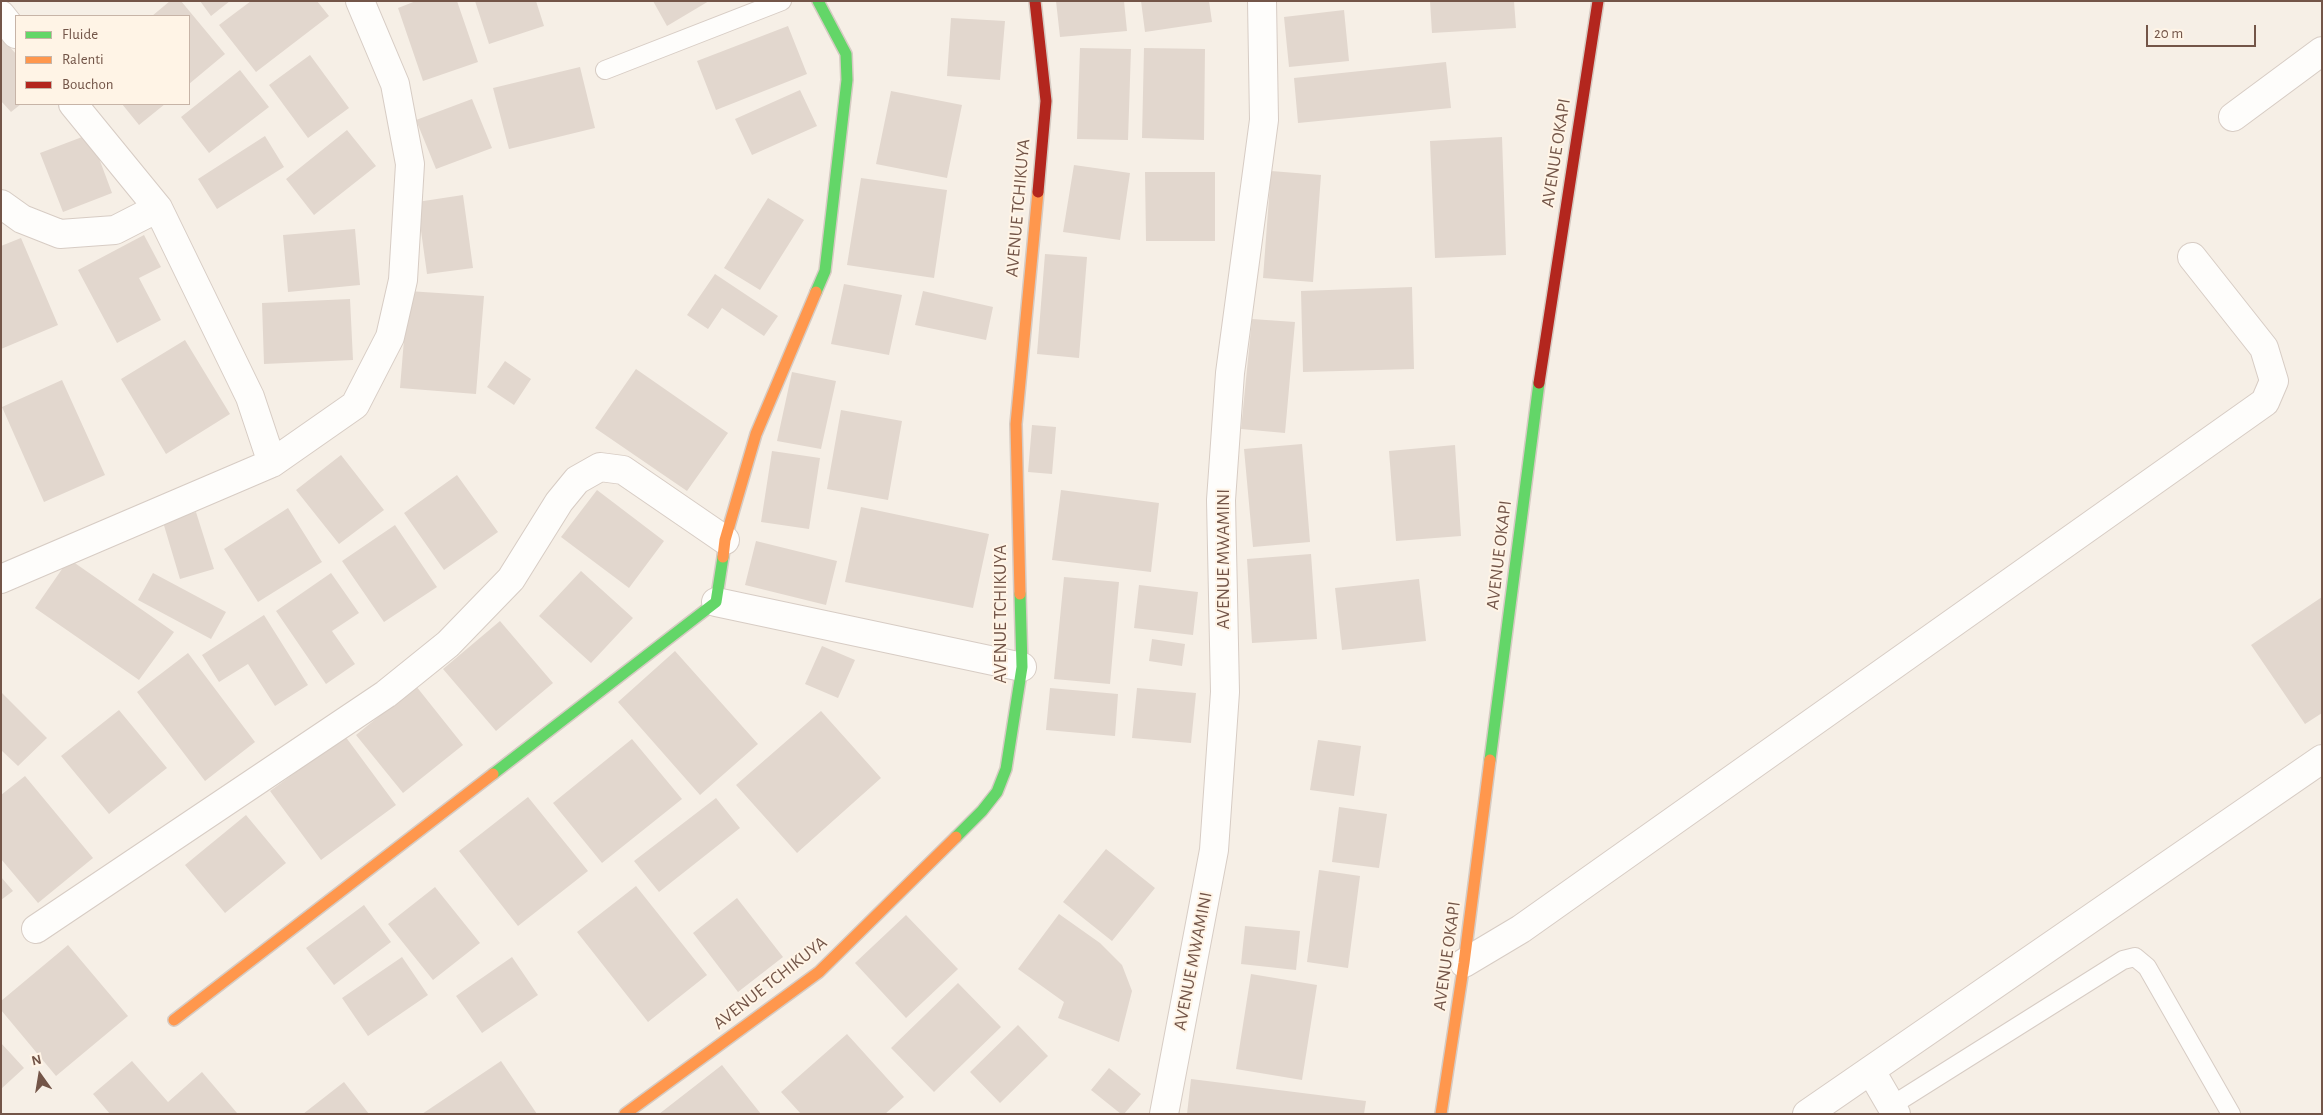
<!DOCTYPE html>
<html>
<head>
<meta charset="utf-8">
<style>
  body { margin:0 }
  #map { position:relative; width:2323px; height:1115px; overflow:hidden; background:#f6efe6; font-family:"Alegreya Sans",sans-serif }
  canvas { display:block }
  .frame { position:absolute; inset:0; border:2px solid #735548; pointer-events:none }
  .legend { position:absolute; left:15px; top:15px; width:175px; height:90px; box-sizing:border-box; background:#fff4e6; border:1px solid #c7b4a7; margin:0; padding:6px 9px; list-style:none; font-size:15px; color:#735548 }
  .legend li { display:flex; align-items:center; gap:10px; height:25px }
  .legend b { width:25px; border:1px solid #c7b4a7 }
  .north { position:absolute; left:15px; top:1050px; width:50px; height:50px; -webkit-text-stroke:4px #fff4e6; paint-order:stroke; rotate:347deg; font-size:14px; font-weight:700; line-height:20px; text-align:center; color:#735548 }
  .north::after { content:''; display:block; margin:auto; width:18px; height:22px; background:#735548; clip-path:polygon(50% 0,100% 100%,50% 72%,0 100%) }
  .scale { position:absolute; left:2146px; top:25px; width:110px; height:22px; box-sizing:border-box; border:2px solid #735548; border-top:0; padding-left:6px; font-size:15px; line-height:18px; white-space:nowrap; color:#735548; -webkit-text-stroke:4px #fff4e6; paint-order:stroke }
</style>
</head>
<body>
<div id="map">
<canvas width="2323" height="1115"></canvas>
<div class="frame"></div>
<ul class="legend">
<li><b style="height:6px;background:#63d668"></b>Fluide</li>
<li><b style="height:6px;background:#ff974d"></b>Ralenti</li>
<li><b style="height:6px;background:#b3261e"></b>Bouchon</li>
</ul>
<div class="north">N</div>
<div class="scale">20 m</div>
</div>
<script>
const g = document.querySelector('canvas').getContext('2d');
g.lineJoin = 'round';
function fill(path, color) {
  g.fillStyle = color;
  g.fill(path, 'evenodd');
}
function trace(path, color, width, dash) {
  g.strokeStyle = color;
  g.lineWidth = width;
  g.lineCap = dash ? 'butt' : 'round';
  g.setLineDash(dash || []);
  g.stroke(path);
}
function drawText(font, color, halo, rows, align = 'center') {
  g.font = font + ' "Alegreya Sans",sans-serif';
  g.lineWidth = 4;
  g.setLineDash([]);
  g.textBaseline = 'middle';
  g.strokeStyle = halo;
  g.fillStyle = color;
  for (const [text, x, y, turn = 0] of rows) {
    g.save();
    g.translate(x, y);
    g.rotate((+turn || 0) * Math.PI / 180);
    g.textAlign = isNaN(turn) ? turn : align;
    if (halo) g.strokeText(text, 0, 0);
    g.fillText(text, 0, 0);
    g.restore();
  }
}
fill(new Path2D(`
  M170,1H181L225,54L189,84V16H152Z
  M200,1H230L211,16Z
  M251,1H317L329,16L256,72L219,25Z
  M416,1H457L478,62L423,81L398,8Z
  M475,1H536L544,26L489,44Z
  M653,1H709L667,26Z
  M1056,1H1124L1127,31L1060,37Z
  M1141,1H1209L1212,22L1145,32Z
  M1430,1H1514L1516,28L1432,33Z
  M1344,10L1349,61L1289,67L1284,17Z
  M951,18L1005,21L1000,80L947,76Z
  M788,26L807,74L716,110L697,61Z
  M1,37L16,54V104H21L11,112L1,101Z
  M1080,48L1131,49L1128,140L1077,139Z
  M1144,48L1205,49L1204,140L1142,138Z
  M310,55L349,108L308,138L269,85Z
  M1446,62L1451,108L1298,123L1294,78Z
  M580,67L595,128L509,149L493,88Z
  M240,70L269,107L209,153L181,117Z
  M800,90L817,126L752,155L735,119Z
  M891,91L962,105L947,178L876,164Z
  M472,99L492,148L436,169L416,120Z
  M122,104H165L139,125Z
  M347,130L376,166L314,215L286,179Z
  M90,134L112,193L63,212L40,153Z
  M265,136L284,167L217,209L198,179Z
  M1502,137L1506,255L1435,258L1430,141Z
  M1074,165L1130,173L1120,240L1063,232Z
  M1271,171L1321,175L1313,282L1263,278Z
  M1145,172H1215V241H1146Z
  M861,178L947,190L934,278L847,265Z
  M463,195L473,268L427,274L417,202Z
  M768,198L804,220L760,290L724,268Z
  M355,229L360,285L288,292L283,235Z
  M144,235L161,267L139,278L161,320L117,343L78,270Z
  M21,238L58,325L1,349V246Z
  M1045,254L1087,257L1079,358L1037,354Z
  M715,274L778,316L764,336L722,308L708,329L687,315Z
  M844,284L902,295L889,355L831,344Z
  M1412,287L1414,369L1303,372L1301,291Z
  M408,291L484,296L476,394L400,388Z
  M923,291L993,307L986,340L915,325Z
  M350,299L353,360L264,364L262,303Z
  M1252,319L1295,322L1285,433L1241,429Z
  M185,340L230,414L166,454L121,379Z
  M505,361L531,379L514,405L487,387Z
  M636,369L728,433L687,491L595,428Z
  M792,372L836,381L821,449L777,441Z
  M62,380L105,475L44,502L2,407Z
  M841,410L902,421L888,500L827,489Z
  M1032,425L1056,427L1052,474L1028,472Z
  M1302,444L1310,542L1253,547L1244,449Z
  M1455,445L1461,536L1396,541L1389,451Z
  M772,451L820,458L809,529L761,522Z
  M341,455L384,510L339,544L296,490Z
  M457,475L498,532L444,570L404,513Z
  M597,490L664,541L629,588L561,537Z
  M1061,490L1159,503L1151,572L1052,560Z
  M861,507L989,534L973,608L845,582Z
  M288,508L322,562L258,602L224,549Z
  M196,512L214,569L180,579L163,522Z
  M395,525L437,587L384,622L342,561Z
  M756,541L837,561L826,605L745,585Z
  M1311,554L1317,639L1252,643L1247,559Z
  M69,559L174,632L139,680L35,608Z
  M581,571L633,618L591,663L539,616Z
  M153,573L226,612L211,639L138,600Z
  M331,573L359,613L332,631L355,664L326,684L276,611Z
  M1064,577L1119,582L1110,684L1054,679Z
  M1419,579L1426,641L1342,650L1335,588Z
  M1139,585L1198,592L1193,635L1134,628Z
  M2322,597V713L2305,724L2251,645Z
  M264,615L308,685L275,706L248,664L219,682L202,655Z
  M500,621L553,683L496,731L443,669Z
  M1152,639L1185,644L1182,666L1149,661Z
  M822,646L855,660L838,698L805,684Z
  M675,651L758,744L700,795L618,702Z
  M188,653L255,742L205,781L137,692Z
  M416,686L463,745L403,793L356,735Z
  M1050,688L1118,694L1115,736L1046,730Z
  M1137,688L1196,693L1191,743L1132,738Z
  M1,692L47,738L18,766L1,750Z
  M119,710L167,768L109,814L61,756Z
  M821,711L881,778L797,853L736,785Z
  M345,736L396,805L321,860L270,791Z
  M632,739L682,799L602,863L553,803Z
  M1318,740L1361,746L1354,796L1310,790Z
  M25,776L93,858L38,903L1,859V795Z
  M528,797L588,871L518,926L459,851Z
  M716,798L740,828L659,892L634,861Z
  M1339,807L1387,814L1379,868L1332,862Z
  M246,815L286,863L225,913L185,865Z
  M1106,849L1155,888L1112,941L1063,902Z
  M1319,870L1360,876L1348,968L1307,962Z
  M1,877L13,891L1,900Z
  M636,886L707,975L648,1022L577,932Z
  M435,887L480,943L433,980L388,924Z
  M737,898L783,957L738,992L693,933Z
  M364,905L391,942L334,985L306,948Z
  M1059,914L1100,943L1122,965L1132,991L1119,1042L1058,1018L1064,1002L1018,969Z
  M906,915L958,969L906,1018L855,963Z
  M1245,926L1300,931L1296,970L1241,964Z
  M68,945L128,1016L56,1076L1,1010V1001Z
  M402,957L428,995L368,1036L342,998Z
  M512,957L538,995L482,1033L456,996Z
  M1251,974L1317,985L1302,1080L1236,1069Z
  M958,983L1001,1027L934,1092L891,1048Z
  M1018,1025L1048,1056L1000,1103L970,1072Z
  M847,1034L904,1097L885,1114H801L781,1092Z
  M1,1043L24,1068L1,1089Z
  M132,1061L168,1102L202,1072L237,1113L110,1114L93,1094Z
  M501,1061L537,1114H422Z
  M722,1065L761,1114H659Z
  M1109,1068L1141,1094L1124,1114H1121L1091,1090Z
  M1191,1079L1366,1101L1364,1114H1187Z
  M344,1082L369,1114H303Z`), '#e2d7ce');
const lane = new Path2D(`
  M605,70L782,1
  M1891,1106L2123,960L2135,957L2147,967L2231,1114`);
const street = new Path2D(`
  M1,15L16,34
  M73,104L158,208
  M2233,117L2322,51
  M1,204L22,219L60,234L115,230L158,208L250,397L272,463
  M1,579L272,463L355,405L390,337L403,280L410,164L395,84L360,1
  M716,602L1022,667
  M36,929L386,694L448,644L511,579L559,502L577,480L600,467L623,470L725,540
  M1464,963L1521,929L2265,402L2274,381L2264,348L2192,257
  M1871,1071L1896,1114
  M1164,1114L1214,850L1225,692L1221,500L1230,373L1264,120L1262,1
  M1807,1114L2322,759`);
const fast = new Path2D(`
  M816,292L825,271L847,80L846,54L818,1
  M1490,760L1539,383
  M493,774L716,602L723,557
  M956,837L982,811L997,792L1006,769L1022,667L1020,594`);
const slow = new Path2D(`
  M723,557L725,540L756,434L816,292
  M1020,594L1016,424L1038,192
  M174,1020L493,774
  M625,1114L819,972L956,837
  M1441,1114L1464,963L1490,760`);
const jam = new Path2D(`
  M1035,1L1046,101L1038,192
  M1539,383L1598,1`);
trace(lane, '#d7ccc4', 20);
trace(street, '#d7ccc4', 30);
trace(fast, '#d6cbc3', 14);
trace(slow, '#d6cbc3', 14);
trace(jam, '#d6cbc3', 14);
trace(lane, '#fefdfb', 18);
trace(street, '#fefdfb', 28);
trace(fast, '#63d668', 11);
trace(slow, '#ff974d', 11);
trace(jam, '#b3261e', 11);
drawText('18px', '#735548', '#fff4e6', [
  ["AVENUE OKAPI",1556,153,-81],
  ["AVENUE TCHIKUYA",1018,208,-85],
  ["AVENUE OKAPI",1499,555,-83],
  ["AVENUE MWAMINI",1224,559,-90],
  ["AVENUE TCHIKUYA",1001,614,-90],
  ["AVENUE OKAPI",1447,956,-82],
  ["AVENUE MWAMINI",1193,961,-79],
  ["AVENUE TCHIKUYA",770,983,-38]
]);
</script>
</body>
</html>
